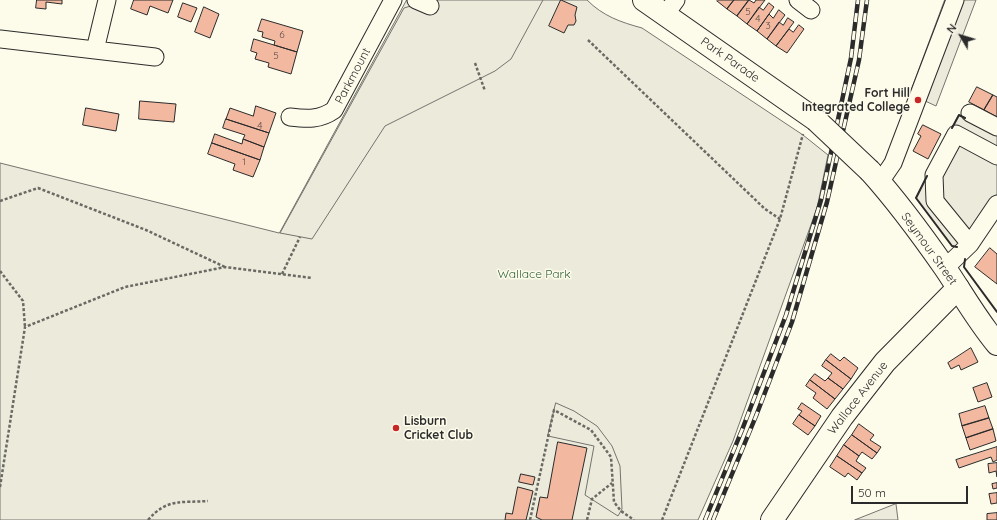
<!DOCTYPE html>
<html>
<head>
<meta charset="utf-8">
<style>
  body { margin:0 }
  #map { position:relative; width:997px; height:520px; overflow:hidden; background:#fdfbea; font-family:Quicksand,sans-serif }
  canvas { display:block }
  .north { position:absolute; left:941px; top:16px; width:40px; height:40px; -webkit-text-stroke:3px #fdfbea; paint-order:stroke; rotate:308deg; font-size:11px; font-weight:700; line-height:16px; text-align:center; color:#2b2b2b }
  .north::after { content:''; display:block; margin:auto; width:14px; height:18px; background:#2b2b2b; clip-path:polygon(50% 0,100% 100%,50% 72%,0 100%) }
  .scale { position:absolute; left:851px; top:486px; width:117px; height:18px; box-sizing:border-box; border:2px solid #2b2b2b; border-top:0; padding-left:5px; font-size:12px; line-height:14px; white-space:nowrap; color:#2b2b2b; -webkit-text-stroke:3px #fdfbea; paint-order:stroke }
</style>
</head>
<body>
<div id="map">
<canvas width="997" height="520"></canvas>
<div class="north">N</div>
<div class="scale">50 m</div>
</div>
<script>
const g = document.querySelector('canvas').getContext('2d');
g.lineJoin = 'round';
function fill(path, color) {
  g.fillStyle = color;
  g.fill(path, 'evenodd');
}
function trace(path, color, width, dash) {
  g.strokeStyle = color;
  g.lineWidth = width;
  g.lineCap = dash ? 'butt' : 'round';
  g.setLineDash(dash || []);
  g.stroke(path);
}
function drawText(font, color, halo, rows, align = 'center') {
  g.font = font + ' Quicksand,sans-serif';
  g.lineWidth = 3;
  g.setLineDash([]);
  g.textBaseline = 'middle';
  g.strokeStyle = halo;
  g.fillStyle = color;
  for (const [text, x, y, turn = 0] of rows) {
    g.save();
    g.translate(x, y);
    g.rotate((+turn || 0) * Math.PI / 180);
    g.textAlign = isNaN(turn) ? turn : align;
    if (halo) g.strokeText(text, 0, 0);
    g.fillText(text, 0, 0);
    g.restore();
  }
}
const green = new Path2D(`
  M407,0H587C603,16 620,22 642,28L803,135L828,155L817,208L733,441L698,520H0V163L279,233Z`);
fill(green, '#ecebdb');
trace(green, '#74746e', 1);
const parking = new Path2D(`
  M422,0H543L511,59L495,71L385,126L312,239L280,233L404,8L421,3Z
  M945,0H976L936,106L910,94Z
  M959,115L997,135V211L957,247L952,246L916,198Z
  M556,403L574,411L597,426L612,446L620,466L622,509L618,516L585,495L594,446L548,436Z
  M896,504L898,520H855Z`);
fill(parking, '#eceadb');
trace(parking, '#74746e', 1);
const building = new Path2D(`
  M37,0H62V4L46,2V9L36,8Z
  M134,0H173L168,13L150,6L147,15L131,9Z
  M561,0L577,7L575,15L576,21L574,25H568L564,33L549,26Z
  M718,0H734L727,9L717,1Z
  M734,0H749L737,16L727,9Z
  M749,0L754,3L756,0H765L747,24L737,16Z
  M183,3L197,8L191,22L178,17Z
  M769,3L774,7L757,31L747,24L759,7L763,10Z
  M204,7L219,14L210,38L195,32Z
  M779,10L785,15L767,39L757,31L769,14L773,18Z
  M788,18L794,22L776,46L767,39L779,22L783,25Z
  M262,19L303,31L297,52L274,45L275,41L262,37L263,32L258,31Z
  M799,25L804,29L787,53L776,46L789,29L793,32Z
  M254,39L297,52L291,74L268,67L269,63L255,59L257,53L251,51Z
  M977,87L993,95L984,110L969,102Z
  M993,95L997,97V117L984,110Z
  M140,101L176,104L174,122L139,119Z
  M256,106L276,113L269,133L226,119L230,108L253,116Z
  M86,108L119,114L116,131L83,125Z
  M226,119L269,133L264,147L243,139L245,135L223,128Z
  M923,125L941,134L928,159L913,151L921,136L918,134Z
  M215,134L242,144L243,139L264,147L260,160L212,143Z
  M212,143L260,160L253,177L233,170L235,164L208,154Z
  M990,248L997,254V284L975,267Z
  M971,348L978,362L961,370L959,365L951,369L948,363Z
  M831,354L840,361L844,357L858,368L851,379L826,360Z
  M826,360L851,379L843,389L828,378L832,373L822,366Z
  M815,374L825,381L828,378L843,389L835,399L810,380Z
  M810,380L835,399L827,409L813,398L816,393L806,386Z
  M987,383L992,397L978,402L973,388Z
  M802,403L821,416L815,426L799,415L802,411L798,409Z
  M985,406L989,418L962,426L959,414Z
  M799,415L815,426L808,435L793,424Z
  M989,418L993,429L966,438L962,426Z
  M859,424L874,435L870,440L881,447L877,453L852,435Z
  M993,429L996,441L970,450L966,438Z
  M852,435L877,453L872,459L862,452L859,456L844,445Z
  M558,442L587,448L572,520H542L536,517L540,497L547,498Z
  M844,445L859,456L856,461L866,468L862,473L837,456Z
  M997,447V460L993,462L991,457L959,468L956,460Z
  M837,456L862,473L857,480L848,473L845,477L830,467Z
  M997,463V477L996,471L989,473L988,464Z
  M521,474L535,477L533,485L519,482Z
  M997,483V488L993,489L992,484Z
  M518,487L533,491L526,520H505L506,513L512,514Z
  M997,493V503L991,504L989,494Z
  M997,513V520H987V514Z`);
fill(building, '#f2b8a0');
trace(building, '#2b2b2b', 1);
const minor = new Path2D(`
  M416,0L430,6
  M798,0L811,10
  M665,15L676,0
  M0,39L155,57
  M95,50L107,0
  M970,113L997,127
  M290,117C307,119 320,120 334,110L393,0
  M880,182L893,163L955,0
  M970,244L935,201L934,175L956,134L997,156
  M945,268L970,244L997,204`);
const major = new Path2D(`
  M772,520L842,417L885,362L958,288`);
const highway = new Path2D(`
  M644,0L816,120
  M870,171C897,201 922,235 945,268C962,293 977,320 997,344`);
trace(minor, '#2b2b2b', 19);
trace(major, '#2b2b2b', 24);
trace(highway, '#2b2b2b', 24);
trace(new Path2D(`
  M588,40L765,209L780,219
  M475,63L485,91
  M0,201L38,188L146,230L225,267
  M0,271L23,301L25,327
  M282,274L300,237
  M0,487L25,327L125,287L225,267L312,278
  M148,520C167,498 181,503 208,501
  M530,520L554,410L591,430L611,457L614,502L621,511L634,520
  M587,520L592,499L612,483
  M662,520L780,219L803,134`), '#6a6964', 2.5, [3, 2]);
trace(minor, '#fdfbea', 17);
trace(major, '#fdfbea', 22);
trace(highway, '#fdfbea', 22);
const rail = new Path2D(`
  M705,520L742,430L786,315L821,200L851,58L858,0
  M713,520L756,416L792,322L827,202L859,60L867,0`);
trace(rail, '#2b2b2b', 4.5);
trace(rail, '#fdfbea', 3, [9]);
const highwayBridge = new Path2D(`
  M816,120L870,171`);
trace(highwayBridge, '#2b2b2b', 24, []);
trace(highwayBridge, '#fdfbea', 22);
trace(new Path2D(`
  M952,128L959,115L965,118
  M927,176L916,198L952,246L957,247
  M965,259L964,267L997,312`), '#2b2b2b', 2);
for (const [x, y, r, color] of [
  [918,100,4,"#c62828"],
  [396,428,4,"#c62828"]
]) {
  const dot = new Path2D();
  dot.arc(x, y, r, 0, 2 * Math.PI);
  g.fillStyle = color;
  g.fill(dot);
  trace(dot, '#fdfbea', 1.5);
}
drawText('10px', '#5d4e48', null, [
  ["5",748,12],
  ["4",758,19],
  ["3",768,26],
  ["6",282,35],
  ["5",276,56],
  ["4",260,126],
  ["1",244,162]
]);
drawText('12px', '#2b2b2b', '#fdfbea', [
  ["Park Parade",730,60,35],
  ["Parkmount",353,76,-62],
  ["Seymour Street",929,249,54],
  ["Wallace Avenue",858,398,-52]
]);
drawText('bold 12px', '#2b2b2b', '#fdfbea', [
  ["Fort Hill",910,93],
  ["Integrated College",910,107],
  ["Lisburn",404,421,"left"],
  ["Cricket Club",404,435,"left"]
], 'right');
drawText('12px', '#34623c', '#fdfbea', [
  ["Wallace Park",534,274]
]);
</script>
</body>
</html>
